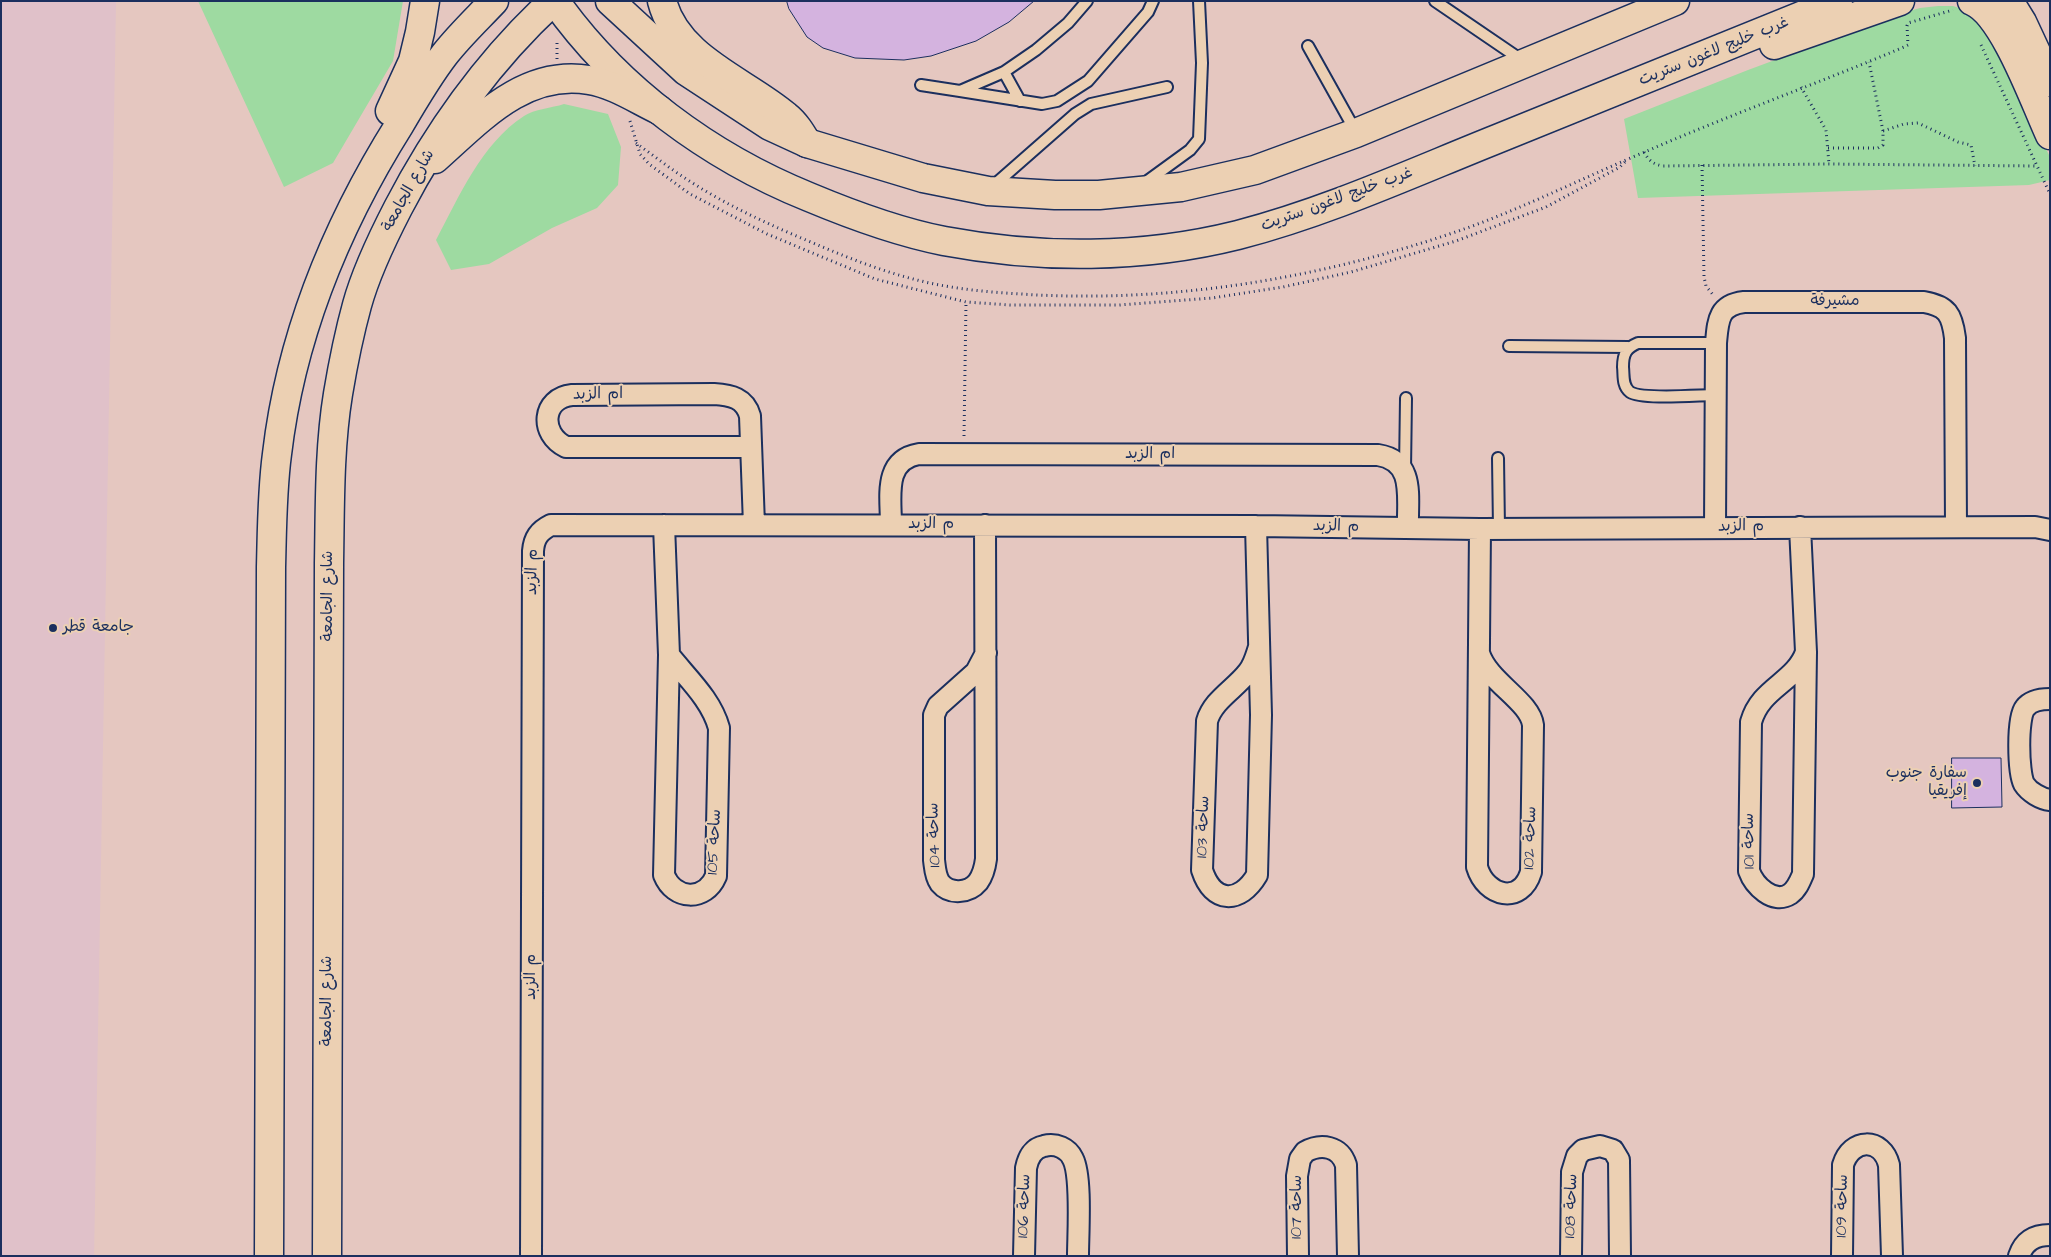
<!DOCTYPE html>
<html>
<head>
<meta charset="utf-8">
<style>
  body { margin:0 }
  #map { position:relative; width:2051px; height:1257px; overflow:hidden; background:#e5c7c0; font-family:"Architects Daughter",sans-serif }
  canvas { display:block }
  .frame { position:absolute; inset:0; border:2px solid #1b2f5e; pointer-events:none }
</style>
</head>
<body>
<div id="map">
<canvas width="2051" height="1257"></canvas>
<div class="frame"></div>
</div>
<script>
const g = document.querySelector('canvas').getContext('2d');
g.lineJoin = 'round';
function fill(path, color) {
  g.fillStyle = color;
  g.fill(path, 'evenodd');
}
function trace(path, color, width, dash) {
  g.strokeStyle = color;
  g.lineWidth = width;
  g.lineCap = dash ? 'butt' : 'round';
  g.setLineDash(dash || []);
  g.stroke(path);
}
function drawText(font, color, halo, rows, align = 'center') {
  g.font = font + ' "Architects Daughter","Playpen Sans Arabic",sans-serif';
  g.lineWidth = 4;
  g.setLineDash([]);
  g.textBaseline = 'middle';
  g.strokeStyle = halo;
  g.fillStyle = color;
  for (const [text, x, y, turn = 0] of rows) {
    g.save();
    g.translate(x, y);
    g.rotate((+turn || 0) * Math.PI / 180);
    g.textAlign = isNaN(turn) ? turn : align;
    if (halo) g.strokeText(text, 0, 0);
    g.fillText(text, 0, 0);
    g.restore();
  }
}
fill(new Path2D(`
  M1,1H116L94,1256H1Z`), '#e0c1c9');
fill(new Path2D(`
  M198,1H403L393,61L333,163L284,187Z
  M1938,6H1953L1971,12L1992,39L2050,157V180L2029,185L1638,198L1624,119L1748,70L1899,14L1920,8Z
  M564,104L608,114L621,147L618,185L597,208L552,228L489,264L451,270L436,240C459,197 481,144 524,116C534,109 552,108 564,104Z`), '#9edaa1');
const building = new Path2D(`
  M787,1H1034L1009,22L976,41L931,56L904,60L855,58L823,48L807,37L789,9Z
  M1952,758H2001L2002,807L1952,808Z`);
fill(building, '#d4b3df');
trace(building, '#1b2f5e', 1);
const lane = new Path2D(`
  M1435,1L1523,61
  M1308,46L1356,132
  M1004,72L1020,101
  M921,85L960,91L1004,72L1036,50L1068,23L1087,1
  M960,91L1042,104L1057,101L1088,81L1148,12L1153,1
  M1146,182L1190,150L1199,139L1202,63L1199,1
  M993,186L1075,114L1091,104L1167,87
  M1716,343H1638C1626,348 1623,354 1623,367C1624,375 1622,386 1630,392C1642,400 1699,395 1716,395
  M1509,346L1628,347
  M1498,458L1499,529
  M1405,470L1406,398`);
const street = new Path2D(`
  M751,447H566C539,434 542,398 572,395L714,394C731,395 745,398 750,416L754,525
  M664,525L669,655L664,875C674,900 705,902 716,876L719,728C711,699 687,678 669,655
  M891,525C891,497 883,460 919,454L1378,455C1416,461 1407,498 1408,528
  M985,525L986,859C985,867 983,875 978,882C969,893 950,895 940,883C935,876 935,867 934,860V715L938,706L976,672L986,653
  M1256,526L1261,715L1257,875C1240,904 1213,904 1202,870L1207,721C1213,700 1235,689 1248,672C1254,665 1256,656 1259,647
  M1800,527L1806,652L1803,874C1800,881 1797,889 1790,894C1773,905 1754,885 1749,871L1751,722C1761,687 1795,683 1806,652
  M1715,528L1716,343C1718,321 1718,305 1744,302H1924C1947,306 1952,314 1955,338L1956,527
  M1479,653C1488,682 1530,701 1533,725L1531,872C1521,905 1486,897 1477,867L1480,529
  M2050,699C2041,699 2031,700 2025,708C2017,718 2018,772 2024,784C2029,792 2041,799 2050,800
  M531,1256L533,551C534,538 539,531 551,525L1256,526L1480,529L2035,527L2050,530
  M1024,1256L1026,1168C1028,1158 1033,1148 1044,1146C1056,1143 1068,1148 1073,1159C1082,1177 1078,1234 1078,1256
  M1298,1256L1297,1176L1300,1159L1305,1152C1321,1143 1340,1146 1346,1165L1348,1256
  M1571,1256L1572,1172L1577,1156L1583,1150L1600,1146L1613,1150L1619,1160L1620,1256
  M1842,1256L1843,1165C1851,1138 1882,1137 1889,1165L1892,1256
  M2019,1256C2024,1241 2035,1235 2050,1235`);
const secondary = new Path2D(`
  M555,1C617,89 710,157 809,197C852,215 898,232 944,241C1040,259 1142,259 1238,235C1327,212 1412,173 1497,139C1610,93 1724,48 1838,1
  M610,1L686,71L770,126L807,143L923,178L988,191L1055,195H1099L1181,187L1255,170L1356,133L1675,1
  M1972,1C2004,14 2035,103 2050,135
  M2009,1L2022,22L2050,82
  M1774,45L1900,1`);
const primary = new Path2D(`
  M662,1C677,59 745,81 786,116C795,123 801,133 807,143
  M390,111L413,61L420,32L425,1
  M435,159C479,120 524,69 589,80C614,84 636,99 659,110
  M269,1256L271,567C272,529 272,491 277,454C291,335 337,224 400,124C414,100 428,76 445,54C460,35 477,19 494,1
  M327,1256L329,563C330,508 329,449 338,394C343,364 349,334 357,305C366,272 382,239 398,208C438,131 489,60 553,1`);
trace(lane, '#1b2f5e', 14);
trace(street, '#1b2f5e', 24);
trace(secondary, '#1b2f5e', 31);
trace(primary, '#1b2f5e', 31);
trace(new Path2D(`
  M557,43V59
  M1981,45L2050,194
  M1801,87L1826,130L1829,164
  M630,121L640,154L649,164L690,194L767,234L875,279L966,302L1010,305H1119L1212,298L1283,287L1351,272L1456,241L1546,207L1620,167L1626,161
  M1883,131L1904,124L1918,123L1958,142L1971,145L1975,166
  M636,143C654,156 672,170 691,182C733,209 779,229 825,248C856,261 888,273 921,281C954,289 987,292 1021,294C1171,304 1325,278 1467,228C1528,206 1587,176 1647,151C1732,114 1819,83 1904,47L1908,45L1907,26L1908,23L1953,10
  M1828,148H1878L1883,145V131L1869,62
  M1644,152C1649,161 1653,164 1663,166L1829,164L2037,166
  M1702,165L1704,277L1706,286L1714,296
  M964,436L966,302`), '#1b2f5e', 3, [1, 4]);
trace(lane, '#ecd0b3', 10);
trace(street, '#ecd0b3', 20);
trace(secondary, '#ecd0b3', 28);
trace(primary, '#ecd0b3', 28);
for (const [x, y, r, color] of [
  [53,628,5,"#1b2f5e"],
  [1977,783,5,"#1b2f5e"]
]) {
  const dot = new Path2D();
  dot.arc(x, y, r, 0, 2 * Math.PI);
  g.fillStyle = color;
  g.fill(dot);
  trace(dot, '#ecd0b3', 2);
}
drawText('16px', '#1b2f5e', '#ecd0b3', [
  ["غرب خليج لاغون ستريت",1714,52,-22],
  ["شارع الجامعة",409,191,-61],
  ["غرب خليج لاغون ستريت",1337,200,-20],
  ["مشيرفة",1835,302],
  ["ام الزبد",598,395,-1],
  ["ام الزبد",1150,455],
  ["م الزبد",931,525],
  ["م الزبد",1336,527,1],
  ["م الزبد",1741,527,-1],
  ["م الزبد",533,572,-89],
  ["شارع الجامعة",329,596,-90],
  ["ساحة 103",1204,827,-88],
  ["ساحة 104",935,835,-92],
  ["ساحة 102",1531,838,-88],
  ["ساحة 101",1750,841,-91],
  ["ساحة 105",715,842,-87],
  ["م الزبد",532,977,-90],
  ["شارع الجامعة",328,1001,-90],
  ["ساحة 106",1025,1206,-88],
  ["ساحة 108",1572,1206,-88],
  ["ساحة 109",1843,1206,-89],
  ["ساحة 107",1298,1207,-90]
]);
drawText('16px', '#1b2f5e', '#ecd0b3', [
  ["جامعة قطر",63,628],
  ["سفارة جنوب",1967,774,"right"],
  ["إفريقيا",1967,792,"right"]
], 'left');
</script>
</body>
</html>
